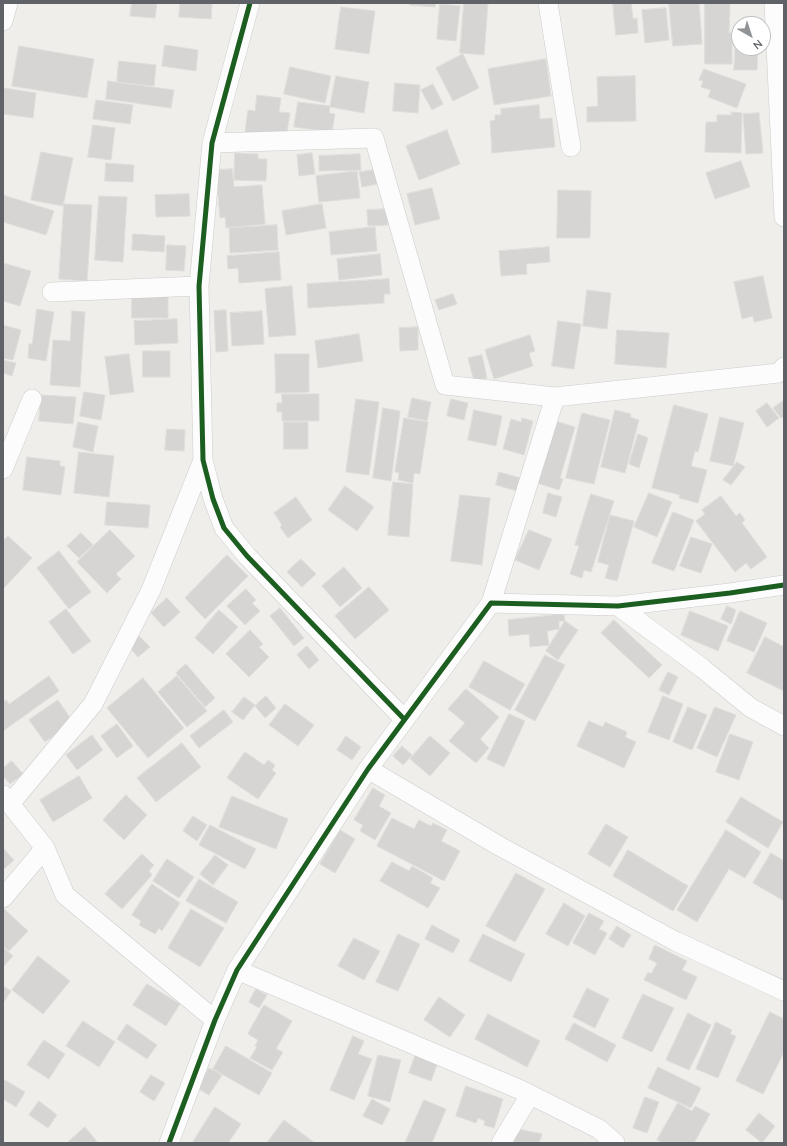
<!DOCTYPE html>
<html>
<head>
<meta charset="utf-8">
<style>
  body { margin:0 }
  #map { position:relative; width:787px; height:1146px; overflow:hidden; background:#efeeea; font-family:Quicksand,sans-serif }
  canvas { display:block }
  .frame { position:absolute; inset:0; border:4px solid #5f6368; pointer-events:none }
  .north { position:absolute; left:731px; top:16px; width:40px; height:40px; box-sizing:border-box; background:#fff; border:1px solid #bfc1c3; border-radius:50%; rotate:141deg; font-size:11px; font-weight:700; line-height:16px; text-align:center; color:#5f6368 }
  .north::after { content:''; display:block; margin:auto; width:14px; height:18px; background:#919496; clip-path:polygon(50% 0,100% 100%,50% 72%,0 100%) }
</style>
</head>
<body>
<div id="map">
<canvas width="787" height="1146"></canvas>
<div class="frame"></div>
<div class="north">N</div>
</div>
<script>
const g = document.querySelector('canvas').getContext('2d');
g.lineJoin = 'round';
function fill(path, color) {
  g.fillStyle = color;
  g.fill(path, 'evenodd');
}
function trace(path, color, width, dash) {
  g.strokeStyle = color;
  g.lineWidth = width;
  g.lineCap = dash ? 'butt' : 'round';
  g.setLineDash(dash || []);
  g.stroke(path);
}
const building = new Path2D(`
  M132,3H157L155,18L130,16Z
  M180,3H212L211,19L179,17Z
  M410,3H436L435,7L410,5Z
  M464,3H488L484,55L460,53Z
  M613,3H631L633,19L637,18L638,33L616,35Z
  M669,3H699L702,44L673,46Z
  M705,3H730L729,33H732V64H705Z
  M440,4L460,6L456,41L437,39Z
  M341,7L375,11L369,54L335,49Z
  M666,8L669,40L645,43L642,10Z
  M736,37H739V48H758L757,70H734Z
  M165,45L198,50L196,71L162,66Z
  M19,46L94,59L87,98L12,86Z
  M463,54L479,88L453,101L436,68Z
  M546,59L551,96L494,105L488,69Z
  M119,61L156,65L154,86L117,82Z
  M290,67L331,76L325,103L284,94Z
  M704,69L746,84L737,108L708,97L711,90L701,87L703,81L699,80Z
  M336,76L369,82L364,113L330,107Z
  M635,76L636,121L587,122V107L598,106L597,77Z
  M108,81L174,90L171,108L106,99Z
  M395,83L420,85L418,113L393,111Z
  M433,84L443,104L432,110L421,90Z
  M4,88L36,93L33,118L3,114Z
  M257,95L281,98L279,112L290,113L286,138L245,132L248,110L255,111Z
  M96,100L133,105L130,124L93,119Z
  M298,102L330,106L329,113L335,114L332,132L294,127Z
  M539,105L540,119L552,118L555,147L492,153L490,121L495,120V115H501V109Z
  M731,112L742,113L741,153L705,152L706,122H717V115H732Z
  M759,113L763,153L746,154L743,114Z
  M93,125L115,128L111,160L88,157Z
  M447,130L460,164L419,180L406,146Z
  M41,152L73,158L63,206L31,200Z
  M235,153L258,154V159H267L266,181L234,180Z
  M312,153L315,174L299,176L297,155Z
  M360,154L361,170L319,171V156Z
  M741,161L750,187L715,199L706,173Z
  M106,163L134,165L133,182L105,181Z
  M232,169L234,187L262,185L265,224L226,228L225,217L220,218L216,170Z
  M375,170L377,184L362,187L359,172Z
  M357,171L360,198L319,202L316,176Z
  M432,188L440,219L415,225L407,194Z
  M558,190L591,191L590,238H557Z
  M189,194L190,216L156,217L155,195Z
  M3,195L54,211L46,235L3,222Z
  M99,196L127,197L123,262L95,260Z
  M64,204L92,205L87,281L59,279Z
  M322,204L326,228L286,235L282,211Z
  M387,209L388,225L368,226L367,210Z
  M277,225L278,250L230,253L229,228Z
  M375,227L377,251L331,255L329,232Z
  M133,234L165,236L164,252L132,250Z
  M167,245L186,246L184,271L166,270Z
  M549,247L550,262L526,264L527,274L501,276L499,251Z
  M279,252L281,280L239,283L238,268L228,269L227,256Z
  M380,254L382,275L339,280L337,259Z
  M3,263L31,271L20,306L3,301Z
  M763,276L772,318L754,322L753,316L742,319L734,282Z
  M389,279L390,294H384V303L308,308L307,284Z
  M292,286L296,335L269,337L265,289Z
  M587,290L611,293L607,329L583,326Z
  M132,292H168V318H132Z
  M453,294L457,304L439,310L435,300Z
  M37,309L54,312L46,361L28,358L29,344H32Z
  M226,310L228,351L216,352L214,311Z
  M72,311L85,312L80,387L50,385L53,340L70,341Z
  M262,311L264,344L232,346L230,313Z
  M177,319L178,343L135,345L134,321Z
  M558,321L581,324L574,369L552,366Z
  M3,325L21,330L13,360L3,358Z
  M418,327V350L400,351L399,328Z
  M617,330L669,333L666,368L615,364Z
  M359,334L363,361L318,368L315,341Z
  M530,335L535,351L529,353L533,366L494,379L485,350Z
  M143,351H170V377H143Z
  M129,354L134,392L110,395L105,357Z
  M275,354H309V392L276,393Z
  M482,355L487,378L474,381L468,358Z
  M3,360L16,363L12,376L3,373Z
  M84,392L105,395L101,420L80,416Z
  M282,394H319V421H282V412H277V403H282Z
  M41,395L76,397L73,424L39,421Z
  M412,398L431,402L427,421L408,417Z
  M356,399L379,402L369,475L346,472Z
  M451,399L468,403L464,420L447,416Z
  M783,401L784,403V416L781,418L773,408Z
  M767,403L779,418L767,427L756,411Z
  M674,405L708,414L698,452L695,451L691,466L707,470L698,503L679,498L680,495L652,488Z
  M383,408L400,411L391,481L373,478Z
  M474,410L502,416L496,446L468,440Z
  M615,410L631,414L630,417L639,420L625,473L601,467Z
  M582,413L610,420L594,484L566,478Z
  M720,417L744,423L733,466L710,461Z
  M404,418L428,422L420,474L414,473L413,483L398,480L399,473L395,472Z
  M522,418L533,421L524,455L503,449L511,419L521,422Z
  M552,420L575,427L560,478L563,479L559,490L534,482Z
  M78,422L98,426L93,452L73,447Z
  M284,422H308V449H284Z
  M167,429L185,430L184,451L165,450Z
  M638,434L648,438L639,468L629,464Z
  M79,452L114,456L109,497L74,493Z
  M27,457L60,461V466L65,467L61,495L23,490Z
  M737,462L745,467L731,485L723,480Z
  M499,472L524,479L520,492L496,485Z
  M393,482L413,484L409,537L388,535Z
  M345,486L374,507L357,531L328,510Z
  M548,493L562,497L556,517L543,513Z
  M649,493L672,502L657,537L634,527Z
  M591,494L614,501L591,572L584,570L582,578L570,574L579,546L575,545Z
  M460,495L490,498L482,565L451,561Z
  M721,496L736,516L740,513L745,520L742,523L767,557L751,569L746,563L735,572L696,521L705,514L702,510Z
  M296,497L312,520L288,538L280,527L282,525L274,513Z
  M107,502L150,505L148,528L105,525Z
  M673,512L694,520L674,571L652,563Z
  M610,515L634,521L617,581L605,578L609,565L598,562Z
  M110,530L135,556L116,574L121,579L107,593L77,562Z
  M529,530L552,539L539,570L515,560Z
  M81,533L93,545L79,558L67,546Z
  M8,536L32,558L3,589V541Z
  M691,537L712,544L701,573L680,566Z
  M59,551L91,592L69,609L37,568Z
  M227,555L248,576L205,619L185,598Z
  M301,559L316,574L302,587L287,572Z
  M344,567L362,588L340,607L322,586Z
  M369,587L389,610L355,639L335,616Z
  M246,589L256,600L252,603L260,611L245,625L227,606Z
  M167,598L180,612L164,627L151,613Z
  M727,606L736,610L731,624L721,619Z
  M280,608L304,638L294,646L270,616Z
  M66,609L91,641L73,654L49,622Z
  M219,610L238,627L213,654L195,638Z
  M690,611L728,626L718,651L681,635Z
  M740,611L767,623L754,652L727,641Z
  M564,614L565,621H559V629L547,631L549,645L530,647L529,634L509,636L508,620Z
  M614,620L662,665L649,678L601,633Z
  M565,621L578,630L558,660L546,651Z
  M250,630L263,644L259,647L269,657L249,677L226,654Z
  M138,635L150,647L138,657L127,645Z
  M765,637L784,647V691L747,673Z
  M307,646L319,660L309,669L297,655Z
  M545,655L565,665L535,721L515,710Z
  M484,661L525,684L510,710L469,687Z
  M186,664L215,698L205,707L176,673Z
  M668,672L678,677L669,695L659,690Z
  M49,676L59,691L3,731V702L6,700L9,704Z
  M177,676L207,711L187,727L158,692Z
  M143,678L184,728L148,758L107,708Z
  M466,689L499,717L480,739L489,748L476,763L449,741L465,723L448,709Z
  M266,696L276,708L265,718L255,706Z
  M663,696L683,704L669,740L648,732Z
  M244,697L255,705L243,720L232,712Z
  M58,700L73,722L45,742L29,720Z
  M285,704L314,725L298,746L269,725Z
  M688,707L707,715L692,750L673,742Z
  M715,707L736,715L717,757L697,748Z
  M224,710L233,722L199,748L190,736Z
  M509,714L525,721L504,767L487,759Z
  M589,721L603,727L605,722L627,732L625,737L636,742L624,768L577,746Z
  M117,724L133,746L117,758L101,736Z
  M730,734L753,742L739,780L716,772Z
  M92,735L103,750L77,770L66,755Z
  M346,736L361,747L352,760L337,750Z
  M430,736L450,753L430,776L410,759Z
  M182,743L201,767L156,802L137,778Z
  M402,746L412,755L403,765L393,756Z
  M245,752L264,765L268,760L275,765L272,770L276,773L258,799L227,778Z
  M12,761L23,774L10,784L3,776V768Z
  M79,776L92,798L53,822L40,800Z
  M373,788L385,795L379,806L391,813L375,840L360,831L363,825L354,820Z
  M126,795L147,815L124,840L103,820Z
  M232,796L288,819L276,849L219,827Z
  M741,797L783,822L768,848L726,822Z
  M193,816L207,825L197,841L183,831Z
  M392,818L414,829L419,820L431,826L433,823L447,830L441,841L460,851L444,881L377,846Z
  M606,824L628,837L610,867L588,854Z
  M210,825L256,849L245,869L199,845Z
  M340,830L355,839L335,873L320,864Z
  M726,830L761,852L745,878L729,869L697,922L677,910Z
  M3,848L14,860L3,870Z
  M628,850L688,886L673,911L613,876Z
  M771,853L784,861V901L753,883Z
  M142,854L154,865L149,871L152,875L122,909L105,894Z
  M215,855L228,865L213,885L200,874Z
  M167,859L194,877L179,898L153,881Z
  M392,862L409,871L412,866L433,878L430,883L440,888L428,908L380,881Z
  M516,873L545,889L515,942L486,926Z
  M199,879L238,902L226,923L186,901Z
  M152,884L180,903L162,931L159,928L155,934L139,925L141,921L132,915Z
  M564,903L585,916L568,946L546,934Z
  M3,908L28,931L9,951L3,946Z
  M191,909L224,928L200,967L168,948Z
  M589,913L604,921L599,929L607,933L595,955L573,943Z
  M432,925L460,940L453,953L425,939Z
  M617,926L631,935L623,948L609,939Z
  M398,934L420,944L398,991L376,982Z
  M483,934L525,954L511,982L469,961Z
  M354,938L380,951L364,980L338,966Z
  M655,945L687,961L682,970L697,977L686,1000L644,980L648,972L651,974L657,963L649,959Z
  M3,947L13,956L3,967Z
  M38,956L70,981L43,1014L12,990Z
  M147,984L180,1004L166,1026L133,1005Z
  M3,986L11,991L3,1003Z
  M587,988L609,999L595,1028L573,1017Z
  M256,989L267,995L259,1008L249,1002Z
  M643,994L674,1008L652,1052L622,1038Z
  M439,997L465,1015L450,1037L424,1020Z
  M264,1005L292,1021L276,1049L283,1052L272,1070L250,1058L257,1047L255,1046L258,1040L248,1034Z
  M770,1012L784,1019V1052L763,1094L736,1081Z
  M688,1013L711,1025L689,1070L666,1060Z
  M488,1014L540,1041L527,1067L475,1039Z
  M83,1021L115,1042L99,1067L66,1046Z
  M716,1022L732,1030L730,1034L736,1036L718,1078L696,1069Z
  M574,1023L616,1045L607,1062L565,1039Z
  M127,1024L157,1045L147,1059L117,1039Z
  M353,1036L364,1041L358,1054L372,1059L354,1100L330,1090Z
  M44,1040L65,1054L49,1079L27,1065Z
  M226,1046L272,1073L259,1095L213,1069Z
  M416,1053L438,1062L431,1081L409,1073Z
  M378,1055L401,1060L390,1102L368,1096Z
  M658,1067L701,1088L691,1108L648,1088Z
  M209,1068L222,1075L209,1095L197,1088Z
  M151,1075L165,1083L154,1101L140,1092Z
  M3,1079L25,1092L16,1107L3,1099Z
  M466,1086L503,1099L494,1128L484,1125L485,1121L478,1118L476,1123L456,1116Z
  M645,1097L659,1102L647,1133L633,1128Z
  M372,1099L390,1109L382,1125L363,1116Z
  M424,1100L446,1109L432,1143H405Z
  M39,1101L57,1115L48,1128L29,1115Z
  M678,1103L692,1111L695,1106L710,1114L694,1143H660L661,1142L657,1140Z
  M215,1107L241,1124L228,1143H194L193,1142Z
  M759,1113L775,1126L762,1143L746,1130Z
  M284,1120L315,1143H267Z
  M85,1127L98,1143H67Z
  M518,1129L542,1134L539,1143H514Z`);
fill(building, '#d6d5d3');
trace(building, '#deddd9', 1);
const minor = new Path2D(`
  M250,3L212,143L199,286L203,460L213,499L224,528L247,556L404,719
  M548,3L571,147
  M774,3L784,217
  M3,21L8,3
  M212,143L374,138L445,385L555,397
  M52,292L199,286
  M3,469L32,399
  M491,603L555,397L779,373L784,367
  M618,606L702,668L751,708L784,726
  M368,769L501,847L675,941L784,991
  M3,795L45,848L65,895L215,1020
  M10,804L93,704L151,590L203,460
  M3,898L45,848
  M237,970L521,1090L599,1129L615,1143
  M169,1143L215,1020L237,970L368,769L491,603L618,606L730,593L784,585
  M501,1143L530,1095`);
trace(minor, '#cbcccc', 20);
trace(minor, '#fdfcfc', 19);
trace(new Path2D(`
  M250,3L212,143L199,286L203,460L213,499L224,528L247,556L404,719
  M169,1143L215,1020L237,970L368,769L491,603L618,606L730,593L784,585`), '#1b5e20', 5);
</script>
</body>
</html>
